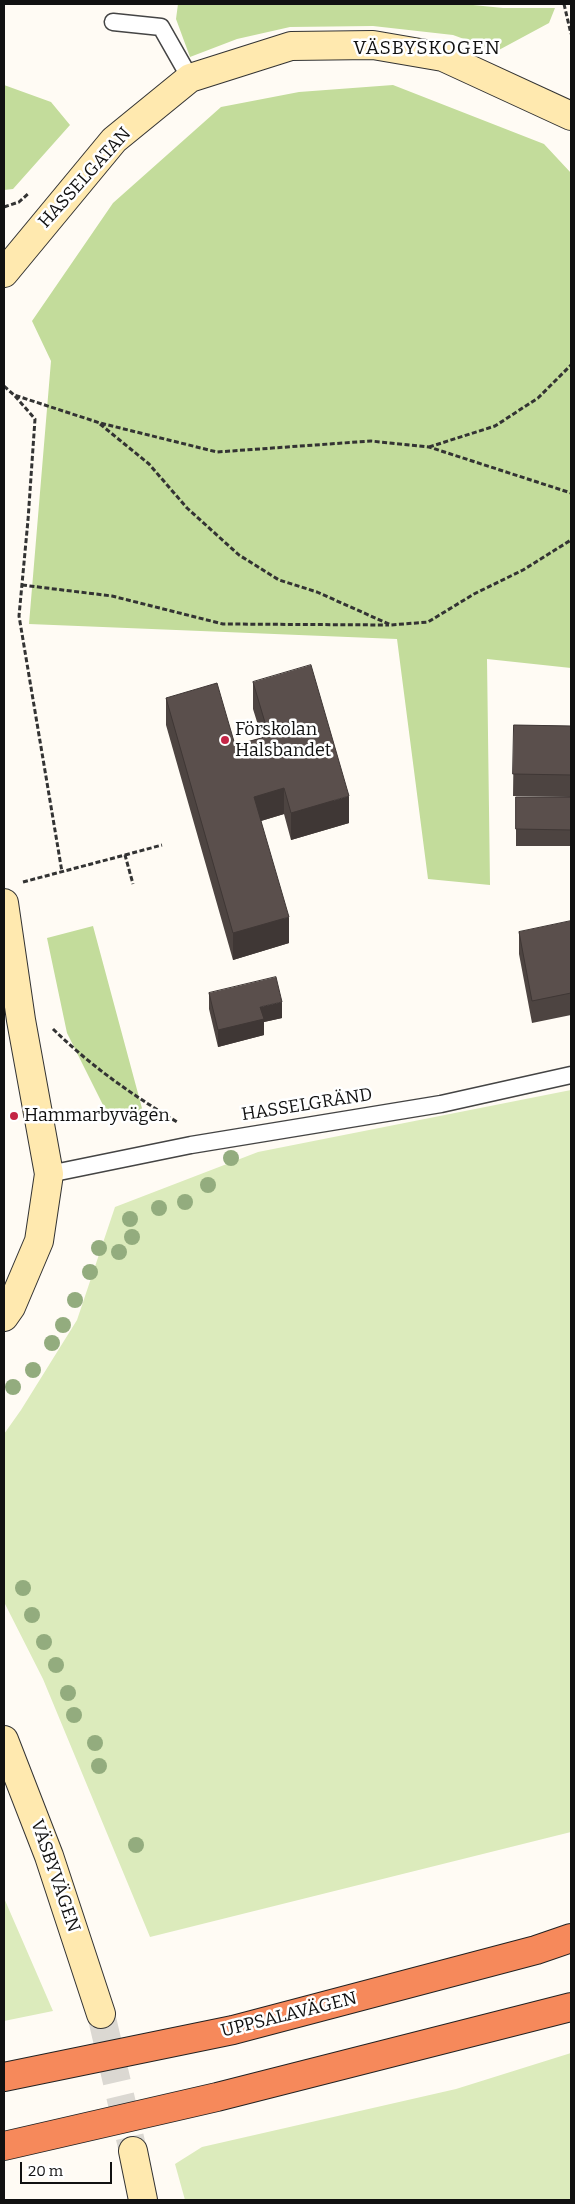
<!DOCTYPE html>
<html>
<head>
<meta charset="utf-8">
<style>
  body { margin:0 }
  #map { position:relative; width:575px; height:2204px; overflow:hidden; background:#fffbf4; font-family:Bitter,serif }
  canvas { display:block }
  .frame { position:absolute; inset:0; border:5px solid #111; pointer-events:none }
  .scale { position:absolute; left:20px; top:2162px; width:92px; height:22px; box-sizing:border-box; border:2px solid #111; border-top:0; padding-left:6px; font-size:15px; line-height:18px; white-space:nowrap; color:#111; -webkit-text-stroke:4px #fff; paint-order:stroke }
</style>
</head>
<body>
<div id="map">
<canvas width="575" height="2204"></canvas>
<div class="frame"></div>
<div class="scale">20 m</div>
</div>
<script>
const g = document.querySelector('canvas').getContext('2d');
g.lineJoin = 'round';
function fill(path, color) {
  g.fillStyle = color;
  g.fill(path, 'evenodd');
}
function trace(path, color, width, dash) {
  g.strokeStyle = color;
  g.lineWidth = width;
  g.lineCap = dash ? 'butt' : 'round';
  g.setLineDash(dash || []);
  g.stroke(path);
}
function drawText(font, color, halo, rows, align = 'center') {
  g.font = font + ' Bitter,serif';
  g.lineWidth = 5;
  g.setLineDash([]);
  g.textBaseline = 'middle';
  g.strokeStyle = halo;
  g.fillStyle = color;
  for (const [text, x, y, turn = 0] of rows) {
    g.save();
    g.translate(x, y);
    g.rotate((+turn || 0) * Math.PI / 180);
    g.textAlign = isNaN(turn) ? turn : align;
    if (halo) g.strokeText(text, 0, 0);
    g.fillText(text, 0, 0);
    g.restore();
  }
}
fill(new Path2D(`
  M571,1090V1832L150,1937L43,1679L4,1602V1434L21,1410L77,1320L115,1207L258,1152Z
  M4,1898L53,2011L4,2021Z
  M571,2053V2200H185L175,2164L202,2147L456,2089Z`), '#dcebbc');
fill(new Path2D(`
  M178,4H463L503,8H555L549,23L497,51L453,35L373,26L290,27L237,39L190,57L176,19Z
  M4,85L51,102L70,125L13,189L4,190Z
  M393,85L544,144L571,173V668L487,659L490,885L428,879L397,639L29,624L51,361L32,321L113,203L221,107L299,92Z
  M93,926L143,1112L108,1115L67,1033L47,938Z`), '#c3dc9b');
trace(new Path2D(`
  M101,2014L133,2151`), '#dbd8d2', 28, [28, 14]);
const lane = new Path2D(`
  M113,22L161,27L190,78
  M49,1174L191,1145L441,1104L571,1075`);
const secondary = new Path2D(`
  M4,273L114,140L190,78L291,46L373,45L443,57L571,116
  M4,903L21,1020L49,1174L39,1241L11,1307L4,1317
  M4,1740L49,1856L101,2014
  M133,2151L143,2200`);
const highway = new Path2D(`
  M4,2077L233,2030L536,1950L571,1938
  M4,2146L217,2097L571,2007`);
trace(lane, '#444', 19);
trace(secondary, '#333', 30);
trace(highway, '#222', 30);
trace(new Path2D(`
  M564,4L571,34
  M4,207L19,202L29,193
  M4,386L14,395L100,423L217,452L371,441L429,447L571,493
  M15,396L35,419L28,520L19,616L62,872
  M100,424L149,464L187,508L239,555L279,580L317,592L391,625L428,622L474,594L523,570L571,540
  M429,447L495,426L538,398L571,365
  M22,585L112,596L223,624L389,625
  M125,855L162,845
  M23,882L125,855L133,884
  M53,1029C92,1067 131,1094 177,1122`), '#333', 3, [5, 2.5]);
trace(lane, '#fff', 16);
trace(secondary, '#ffe9af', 28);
trace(highway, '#f6895b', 28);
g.fillStyle = '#93ac7e';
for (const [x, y] of [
  [231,1158],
  [208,1185],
  [185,1202],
  [159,1208],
  [130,1219],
  [132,1237],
  [99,1248],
  [119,1252],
  [90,1272],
  [75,1300],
  [63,1325],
  [52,1343],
  [33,1370],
  [13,1387],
  [23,1588],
  [32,1615],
  [44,1642],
  [56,1665],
  [68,1693],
  [74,1715],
  [95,1743],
  [99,1766],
  [136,1845]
]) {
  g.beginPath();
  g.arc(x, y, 8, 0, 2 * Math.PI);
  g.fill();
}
fill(new Path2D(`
  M253,682L349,823L291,840L284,814L261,821L289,943L233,960L166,725V698L235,745L262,738L253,709Z
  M514,725L571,726V797L513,796Z
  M516,797H571V846H516Z
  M571,921V1015L532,1023L519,954V932Z
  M209,993L282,1018L264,1022V1035L218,1047L209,1009Z`), '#4d4441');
fill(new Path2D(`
  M284,788V814L254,823V797Z
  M349,796V823L291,840V813Z
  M289,917V943L233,960V933Z
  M282,1002V1018L264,1022V1035L218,1047V1030L260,1007Z`), '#3f3735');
const building = new Path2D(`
  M311,665L349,796L291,813L284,788L254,797L289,917L233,933L166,698L217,683L235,745L269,736L253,682Z
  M514,725L571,726V775L513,774Z
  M516,797H571V830L516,829Z
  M571,921V993L532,1001L519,932Z
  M276,977L282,1002L260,1007L264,1019L218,1030L209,993Z`);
fill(building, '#5a4f4c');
trace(building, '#3f3735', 1);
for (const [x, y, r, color] of [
  [225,740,5,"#c42546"],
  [14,1116,5,"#c42546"]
]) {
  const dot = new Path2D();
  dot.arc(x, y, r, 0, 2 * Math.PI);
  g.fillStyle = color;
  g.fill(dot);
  trace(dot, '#fff', 2);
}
drawText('18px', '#111', '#fff', [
  ["HASSELGATAN",85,178,-48],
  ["HASSELGRÄND",307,1105,-9],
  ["VÄSBYVÄGEN",55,1876,71],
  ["UPPSALAVÄGEN",289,2015,-14]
]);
drawText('18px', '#111', '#fff', [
  ["Förskolan",235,730],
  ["Halsbandet",235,751],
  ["Hammarbyvägen",24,1116]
], 'left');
g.letterSpacing = '1px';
drawText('19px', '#111', '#fff', [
  ["VÄSBYSKOGEN",427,49]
]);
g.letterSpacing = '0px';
</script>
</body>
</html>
